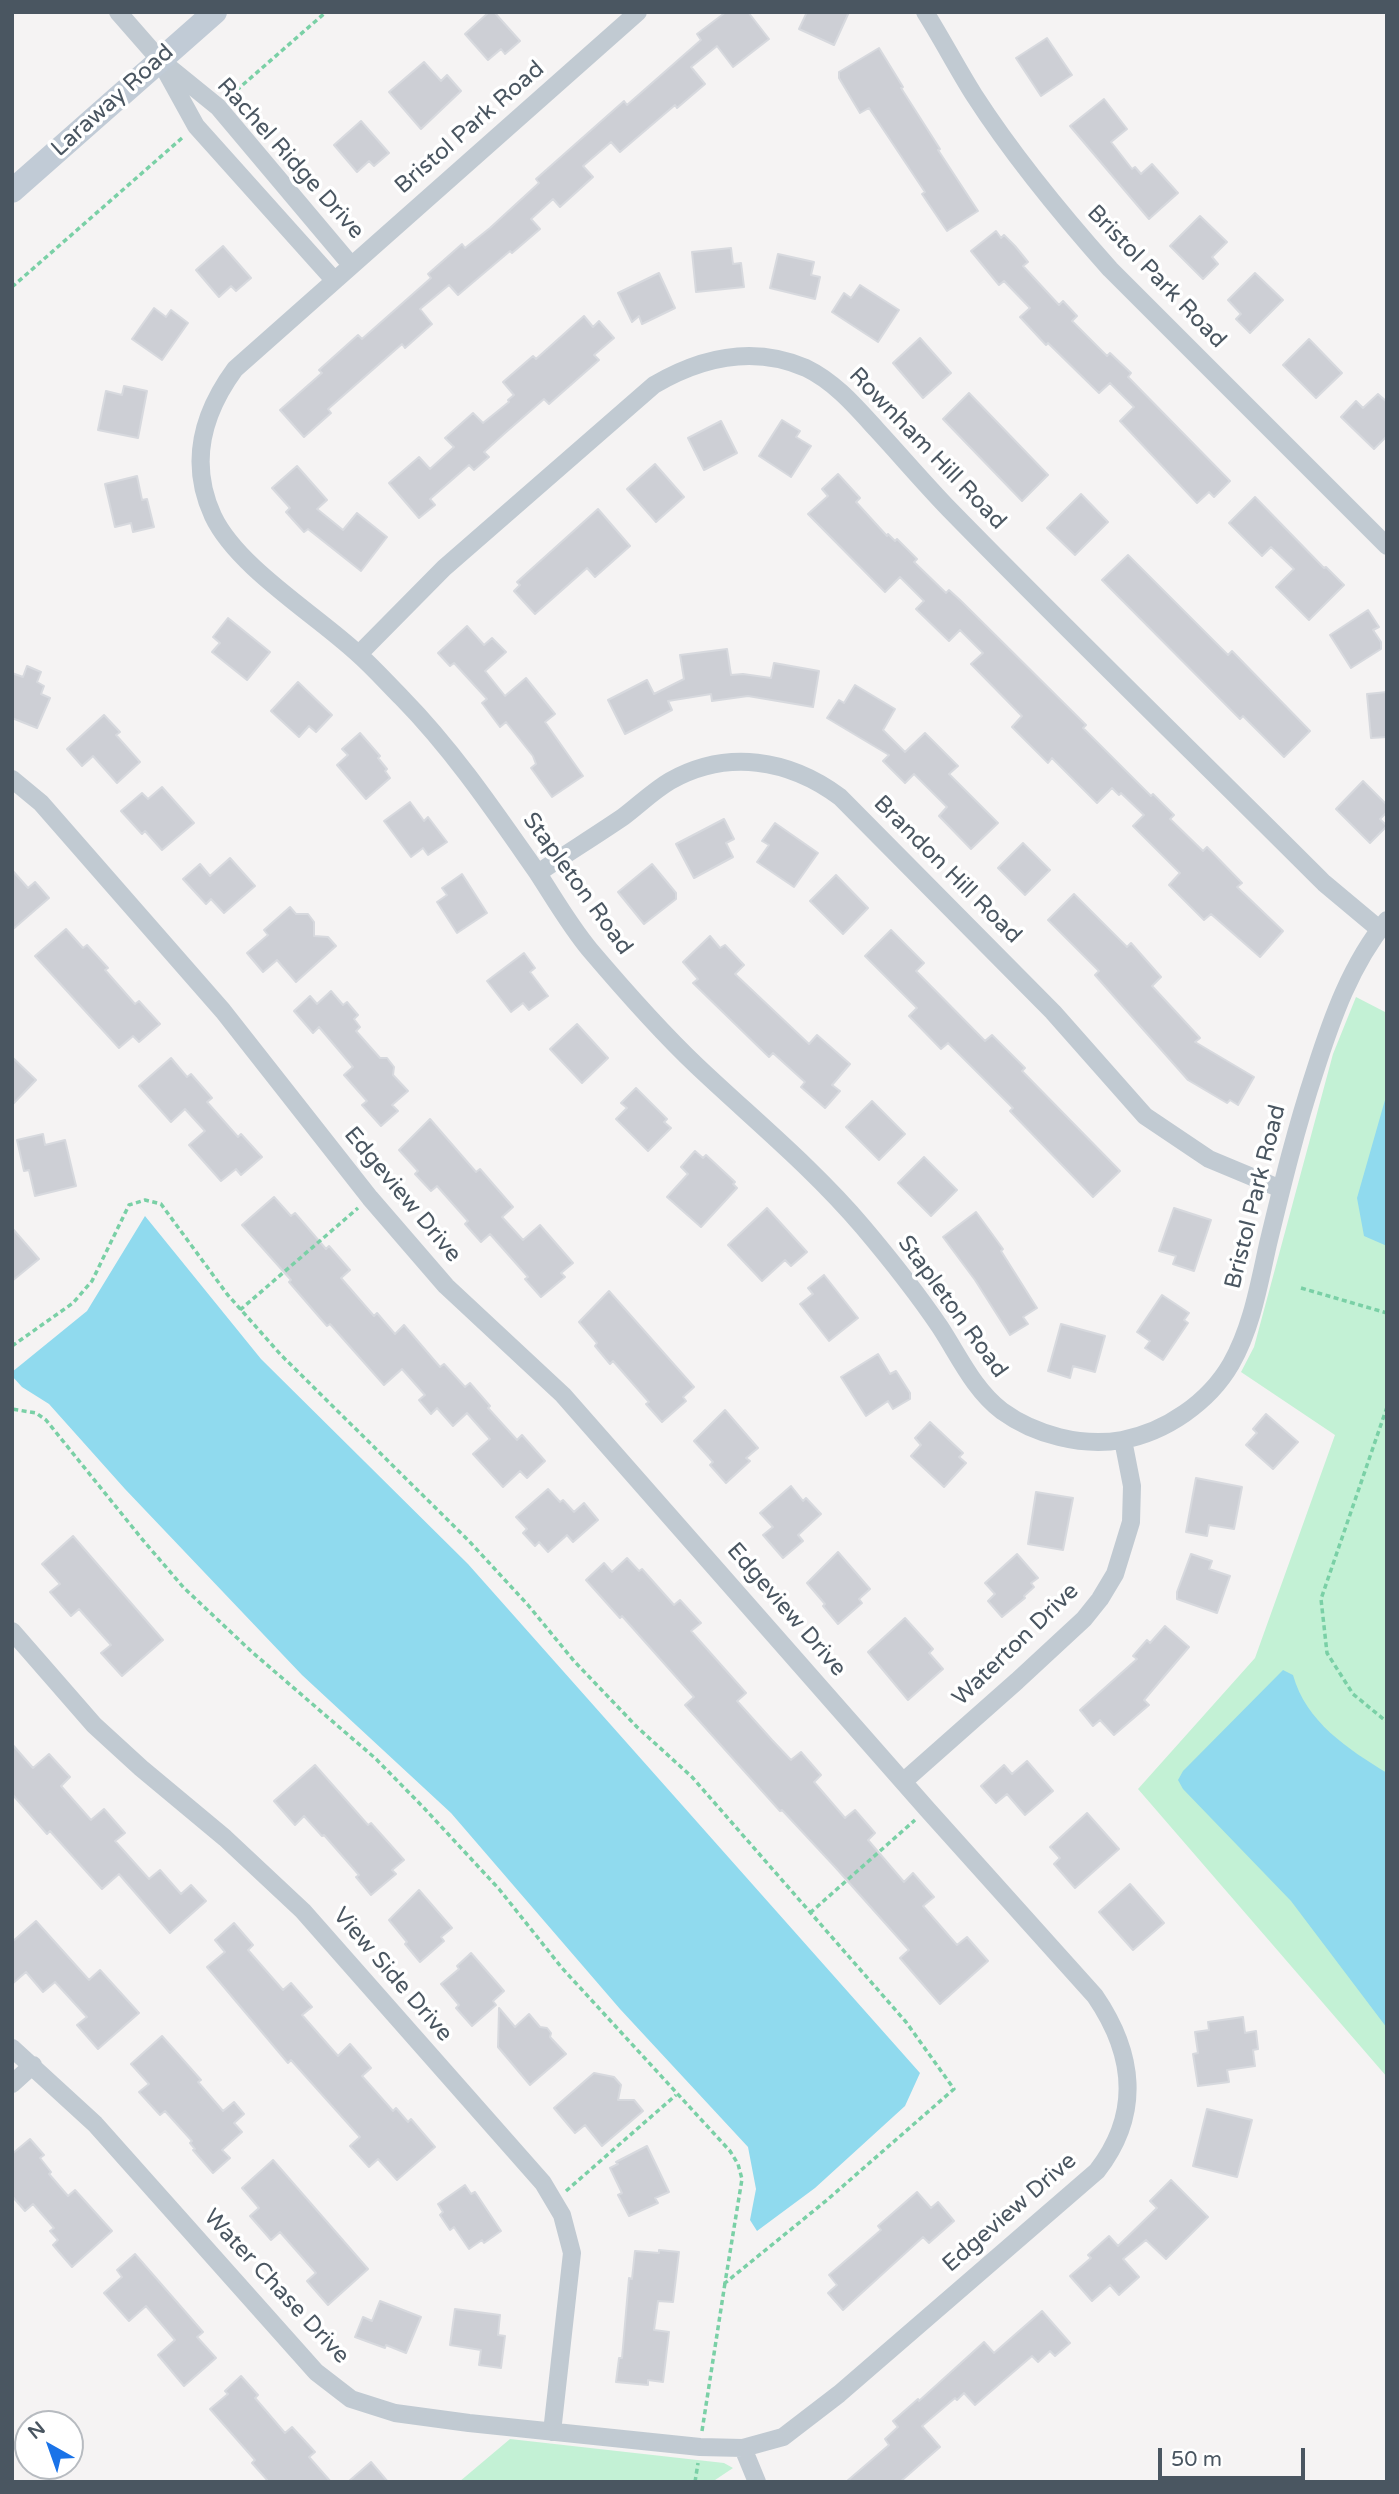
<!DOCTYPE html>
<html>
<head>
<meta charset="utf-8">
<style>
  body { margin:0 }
  #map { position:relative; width:1399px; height:2494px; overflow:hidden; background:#f5f3f3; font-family:"Varela Round",sans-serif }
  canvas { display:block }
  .frame { position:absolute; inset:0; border:14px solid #4a5661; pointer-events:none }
  .north { position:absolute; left:14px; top:2410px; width:70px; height:70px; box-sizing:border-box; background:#fff; border:2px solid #b7bbc0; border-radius:50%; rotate:320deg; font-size:19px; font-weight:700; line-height:28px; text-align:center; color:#4a5661 }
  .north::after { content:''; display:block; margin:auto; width:24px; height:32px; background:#1a73e8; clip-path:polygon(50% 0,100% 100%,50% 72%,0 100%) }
  .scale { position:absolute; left:1158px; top:2448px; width:147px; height:32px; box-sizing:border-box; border:4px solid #4a5661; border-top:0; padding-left:9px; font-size:21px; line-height:24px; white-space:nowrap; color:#4a5661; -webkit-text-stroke:5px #fff; paint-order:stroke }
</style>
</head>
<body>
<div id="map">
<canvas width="1399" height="2494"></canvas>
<div class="frame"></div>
<div class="north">N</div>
<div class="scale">50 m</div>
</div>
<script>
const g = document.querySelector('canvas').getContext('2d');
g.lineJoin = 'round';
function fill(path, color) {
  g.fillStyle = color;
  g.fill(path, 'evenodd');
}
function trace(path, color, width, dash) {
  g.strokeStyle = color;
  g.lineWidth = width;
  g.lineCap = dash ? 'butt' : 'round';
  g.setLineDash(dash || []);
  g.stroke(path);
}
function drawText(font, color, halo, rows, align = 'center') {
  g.font = font + ' "Varela Round",sans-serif';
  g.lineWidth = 7;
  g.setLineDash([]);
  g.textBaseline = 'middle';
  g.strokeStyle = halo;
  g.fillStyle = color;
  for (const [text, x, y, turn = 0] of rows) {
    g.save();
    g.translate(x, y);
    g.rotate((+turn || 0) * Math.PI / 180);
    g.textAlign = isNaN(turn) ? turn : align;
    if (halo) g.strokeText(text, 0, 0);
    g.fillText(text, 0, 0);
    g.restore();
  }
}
fill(new Path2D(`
  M1356,997L1387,1013V2077L1138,1789L1255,1658L1335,1435L1241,1372L1254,1347L1333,1054Z
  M510,2439L724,2463L733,2468L712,2482H459Z`), '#c3f1d5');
fill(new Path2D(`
  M1387,1093V1246L1364,1236L1357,1198Z
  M145,1216L261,1359L468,1564L920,2073L905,2106L815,2188L757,2231L750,2220L756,2189L748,2147L620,2009L451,1813L302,1675L125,1489L49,1404L22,1387L12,1376V1372L87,1311Z
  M1283,1670L1293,1675C1306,1722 1348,1749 1387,1773V2028L1291,1901L1183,1789L1178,1780L1183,1771Z`), '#90daee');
const building = new Path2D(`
  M489,12H494L520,41L505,54L501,49L488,60L465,34Z
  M726,12H748L769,39L733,67L717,46L691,67L705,84L677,108L675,105L620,152L611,142L583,166L593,177L560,207L553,199L531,219L540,229L512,253L510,251L458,295L449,285L420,309L432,324L405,348L402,344L328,409L331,413L304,437L280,410L322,373L319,370L358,335L362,339L431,278L428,274L462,244L465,248L490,228L539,183L536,179L624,101L627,105L701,40L697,34Z
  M807,12H849L834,45L799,29Z
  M1047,38L1072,75L1041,96L1016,58Z
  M879,48L903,87L901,88L940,149L938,150L978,211L947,231L922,194L925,192L869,108L860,113L839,78V72Z
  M424,62L441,81L447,75L461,91L421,129L389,92Z
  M1104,99L1127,129L1111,142L1132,169L1135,167L1141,174L1152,164L1178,193L1149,219L1070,126Z
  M361,121L389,153L374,166L369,161L357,172L334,145Z
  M1200,216L1227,242L1212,257L1218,264L1203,279L1170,246Z
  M996,231L1001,238L1004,235L1015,246L1028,262L1023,266L1059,305L1063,301L1077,316L1072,321L1107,356L1110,353L1131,373L1128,377L1230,481L1214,497L1209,492L1197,503L1120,421L1134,407L1110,383L1099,393L1048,343L1046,345L1020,317L1030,308L1004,281L999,285L971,251Z
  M223,246L251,278L236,291L231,286L219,297L196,270Z
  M731,248L733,264L741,263L744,287L696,292L692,252Z
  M778,254L814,262L811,275L820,277L815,299L770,288Z
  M659,273L675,308L642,324L639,316L632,322L618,293Z
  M1255,273L1283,300L1250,333L1236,319L1241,314L1228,300Z
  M860,285L899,310L878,342L832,312L844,293L851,298Z
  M154,308L166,317L171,310L188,323L162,360L132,339Z
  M584,316L593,327L599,321L614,338L594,355L599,360L549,404L544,399L505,433L484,452L489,457L474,470L469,465L430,499L435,505L419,518L389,483L419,457L430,469L454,447L445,438L473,413L483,423L509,402L508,400L514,395L503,382L533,356L536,359Z
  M920,338L951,373L923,398L893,363Z
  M1309,339L1342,373L1316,398L1283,365Z
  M124,386L147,391L138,438L98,430L106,391L122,395Z
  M969,393L1048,475L1022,501L943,419Z
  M1378,394L1387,402V436L1374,449L1341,417L1356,401L1363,408Z
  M782,420L800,431L796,437L811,446L791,477L759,456Z
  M721,421L737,453L704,470L688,438Z
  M655,464L684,497L656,522L627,489Z
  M297,466L327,500L317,509L343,530L357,513L387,537L361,571L308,529L304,532L286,512L290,508L272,488Z
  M838,474L860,498L856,502L887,536L888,534L895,541L897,539L917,559L914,562L946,593L949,590L960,600L1086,725L1083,728L1151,796L1153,794L1174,815L1170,819L1203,851L1207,847L1242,883L1237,887L1283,931L1260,957L1211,914L1204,920L1169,885L1180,873L1133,826L1144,815L1121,793L1119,795L1112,788L1097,803L1052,758L1048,763L1012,727L1022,716L971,664L983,653L960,630L949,641L916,609L924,601L900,577L885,592L808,514L828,496L822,489Z
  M137,476L142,500L147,499L154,527L133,532L131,523L115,527L105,484Z
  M1081,494L1108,522L1075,555L1047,528Z
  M1255,497L1324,568L1326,567L1344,585L1309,620L1276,587L1294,569L1271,547L1262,556L1229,523Z
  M598,509L630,546L595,577L587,568L535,614L514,591L520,585L517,582Z
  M1128,555L1228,655L1232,651L1310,731L1284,757L1243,716L1240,719L1102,580Z
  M1368,610L1379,627L1373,630L1381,642V649L1351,668L1330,635Z
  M228,618L270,652L247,680L212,652L220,643L213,637Z
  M467,626L484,645L492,638L506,652L485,671L505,696L526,678L555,714L545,722L583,776L552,797L531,768L536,764L533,756L506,722L500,727L482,703L487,699L454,663L450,666L438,653Z
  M727,649L731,675L743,674L771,678L774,663L819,671L813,707L748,696L712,701L711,694L668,701L672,710L625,734L608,700L647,680L654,694L684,679L680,655Z
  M27,666L41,672L37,682L44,686L41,694L50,698L37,728L12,718V673L23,677Z
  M298,682L332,715L316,732L309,726L299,737L271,711Z
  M855,685L895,709L883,730L905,752L925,733L958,766L949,774L998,823L971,849L939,816L947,807L914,774L905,783L883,761L889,755L827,718L839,700L844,703Z
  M1387,692V737L1371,738L1367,694Z
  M104,715L120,732L116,735L140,762L117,783L93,756L82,766L67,749Z
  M360,733L380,756L378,758L387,769L385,771L390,778L366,799L337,765L348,755L342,749Z
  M1363,781L1387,805V812L1380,819L1387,826L1370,843L1336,809Z
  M162,787L194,823L162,850L145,831L142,834L121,811L142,793L148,799Z
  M410,802L424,821L428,817L447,842L428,855L423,848L411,857L384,821Z
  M724,819L734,839L726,843L733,857L694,878L676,844Z
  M775,823L818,853L794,887L757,862L769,845L762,841Z
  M1023,843L1050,870L1025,895L998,868Z
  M230,858L255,886L224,913L211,899L206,904L183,879L200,864L210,876Z
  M652,864L676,893V899L644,924L618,892Z
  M12,870L28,888L35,882L49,898L12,930Z
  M462,874L487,913L457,933L437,902L447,895L442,888Z
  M836,875L868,908L843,934L810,901Z
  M1074,894L1127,947L1131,943L1161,977L1152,986L1200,1038L1195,1042L1254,1077L1238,1105L1230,1100L1227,1103L1188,1080L1095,975L1099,971L1048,920Z
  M290,907L296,914H308L314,922V936L328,937L336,946L296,982L277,960L263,972L247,953L268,935L264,930Z
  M66,929L83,948L87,945L108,968L105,970L135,1004L139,1001L160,1024L139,1042L133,1036L119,1048L35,956Z
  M891,930L924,963L916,971L985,1041L992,1035L1025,1068L1022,1071L1120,1171L1093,1197L1010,1111L1013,1108L948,1043L941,1049L909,1016L917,1008L865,956Z
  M710,936L720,948L725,945L744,965L735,974L809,1044L817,1035L850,1064L832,1085L840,1091L825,1108L801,1087L805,1082L773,1053L769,1057L693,983L698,979L683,962Z
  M524,953L535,968L530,972L548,996L529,1010L523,1003L511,1012L487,981Z
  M331,991L343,1005L347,1002L358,1015L354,1019L360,1027L356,1031L380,1058H387L394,1067L393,1075L408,1091L392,1105L398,1111L381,1126L362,1105L367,1101L344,1075L353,1067L319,1027L313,1033L294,1011L310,996L317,1004Z
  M577,1024L608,1058L582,1083L550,1049Z
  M12,1057L36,1080L12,1105Z
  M171,1058L187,1077L191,1074L212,1098L207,1102L238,1137L241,1134L262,1157L241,1175L236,1169L221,1181L189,1145L205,1131L185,1109L171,1122L139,1086Z
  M636,1088L667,1119L664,1122L671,1128L648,1151L616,1119L627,1108L621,1103Z
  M872,1101L905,1134L879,1160L846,1127Z
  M430,1119L476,1172L480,1169L513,1207L502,1217L523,1240L540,1225L573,1263L561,1273L565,1277L541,1297L525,1279L528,1277L490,1234L481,1242L465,1224L468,1221L437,1186L431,1191L415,1174L418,1171L399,1150Z
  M43,1134L45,1145L65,1140L76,1186L35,1196L29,1170L24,1171L17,1140Z
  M695,1151L703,1158L706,1155L735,1182L733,1184L737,1188L701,1227L667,1197L688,1174L681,1167Z
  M924,1157L957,1190L931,1216L898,1183Z
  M274,1197L291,1216L295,1213L326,1249L329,1246L350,1270L341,1278L374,1316L377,1313L395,1334L404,1325L440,1367L444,1364L465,1387L470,1383L490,1406L488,1408L517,1440L522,1435L545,1461L527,1478L520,1471L503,1487L473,1454L490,1439L467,1413L453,1426L437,1408L431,1414L419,1400L425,1395L402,1369L384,1385L330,1324L327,1326L289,1282L291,1280L242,1225Z
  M767,1208L807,1252L791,1266L785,1260L762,1281L728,1245Z
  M1174,1208L1211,1220L1194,1271L1173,1264L1176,1256L1159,1251Z
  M976,1212L1003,1249L1001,1251L1037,1308L1023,1317L1028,1324L1010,1335L975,1280L943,1237Z
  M12,1228L39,1259L12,1281Z
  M824,1275L858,1318L829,1341L800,1304L813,1294L808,1288Z
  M609,1291L694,1387L683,1397L686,1401L662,1422L646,1404L649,1402L613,1361L610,1364L595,1346L597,1343L579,1322Z
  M1162,1295L1189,1313L1184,1320L1188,1323L1163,1360L1145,1348L1150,1341L1137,1332Z
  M1061,1324L1105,1336L1095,1372L1073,1366L1070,1378L1048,1371Z
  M878,1354L890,1374L896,1371L910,1393V1399L893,1409L888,1401L866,1416L841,1377Z
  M725,1410L758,1448L746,1458L750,1461L726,1483L710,1465L713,1462L694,1441Z
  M1266,1414L1298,1442L1273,1469L1246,1445L1257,1433L1253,1429Z
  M930,1422L963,1453L959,1457L966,1463L944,1487L911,1456L921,1445L915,1438Z
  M1196,1478L1242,1487L1234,1529L1209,1525L1207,1536L1186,1532Z
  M791,1486L803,1501L806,1498L821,1514L798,1535L803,1541L783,1558L763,1535L773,1527L760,1513Z
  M548,1489L560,1502L563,1500L574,1512L584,1503L598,1520L573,1542L567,1535L548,1552L539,1542L535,1546L523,1533L527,1529L516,1517Z
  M1036,1492L1073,1498L1063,1550L1028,1544Z
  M73,1536L163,1640L122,1676L101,1653L111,1645L79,1609L71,1616L50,1592L60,1584L42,1564Z
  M838,1552L870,1589L859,1599L862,1603L838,1624L823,1606L825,1604L807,1583Z
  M1017,1554L1038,1578L1031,1583L1034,1587L1024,1596L1025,1598L1002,1617L988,1601L995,1594L985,1583Z
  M1191,1554L1212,1561L1209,1569L1230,1576L1217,1613L1177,1599V1592Z
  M627,1558L639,1571L642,1569L674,1605L680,1600L701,1623L691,1631L746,1693L737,1701L772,1740L791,1760L801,1752L821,1775L814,1782L845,1818L855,1810L875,1833L868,1840L904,1882L913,1873L934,1897L923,1906L957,1945L967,1937L988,1961L940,2004L900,1958L909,1950L836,1868L782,1810L780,1811L685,1705L694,1697L622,1616L620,1618L586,1580L604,1563L612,1572Z
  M905,1618L933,1649L929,1653L943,1669L908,1700L868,1652Z
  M1165,1626L1189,1647L1144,1700L1149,1705L1114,1735L1100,1720L1093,1726L1080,1710L1137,1659L1133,1656L1147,1640L1150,1643Z
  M12,1744L33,1768L49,1754L70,1777L61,1786L91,1820L104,1809L125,1833L115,1841L149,1879L160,1870L181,1894L191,1885L206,1901L170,1933L119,1874L102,1889L50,1831L47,1834L12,1794Z
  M1027,1761L1053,1791L1025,1815L1007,1794L996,1803L981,1786L1004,1765L1012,1774Z
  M315,1765L368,1825L371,1823L404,1860L392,1870L396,1874L371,1895L356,1877L359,1875L324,1835L322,1836L304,1816L295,1825L274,1801Z
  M1087,1813L1119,1849L1075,1888L1054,1864L1060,1858L1050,1847Z
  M1130,1884L1164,1923L1133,1950L1099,1912Z
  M419,1890L452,1928L441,1937L444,1941L420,1962L405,1944L407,1942L389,1920Z
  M36,1921L89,1980L100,1970L139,2013L98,2049L77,2025L87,2017L55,1982L43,1992L26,1972L12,1984V1942Z
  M234,1923L253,1945L248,1950L283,1990L291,1983L312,2007L302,2015L338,2056L350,2044L371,2068L362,2076L393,2111L396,2108L408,2122L411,2119L435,2147L397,2180L378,2159L369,2167L350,2146L360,2137L291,2060L288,2063L207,1967L225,1952L215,1940Z
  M471,1953L504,1991L493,2001L496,2005L472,2026L456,2008L459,2005L441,1984L459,1969L457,1966Z
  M499,2008L515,2027L529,2014L540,2027L547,2028L551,2033L550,2037L566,2054L530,2085L498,2047Z
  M1243,2017L1245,2033L1256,2031L1258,2049L1253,2050L1255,2066L1227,2070L1229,2082L1198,2086L1193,2054L1198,2053L1195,2032L1209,2030L1208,2022Z
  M162,2036L201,2080L198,2082L223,2111L234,2102L244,2114L234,2123L242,2132L222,2150L230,2158L213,2173L193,2150L195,2149L190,2143L192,2141L165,2111L160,2115L139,2092L149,2084L131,2064Z
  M594,2073L614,2077L621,2085L618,2100H634L643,2111L602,2146L585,2125L575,2133L554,2108Z
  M1207,2109L1252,2120L1237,2177L1193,2166Z
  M30,2139L44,2155L40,2158L51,2172L49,2174L68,2196L75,2190L112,2231L72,2267L53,2245L58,2240L50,2231L54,2228L33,2204L25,2211L12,2196V2154Z
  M647,2146L669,2192L655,2198L658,2203L629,2216L618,2195L622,2193L610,2168L618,2164L616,2162Z
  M273,2160L368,2269L328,2305L307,2281L316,2273L280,2232L271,2240L250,2216L259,2208L242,2188Z
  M1171,2180L1208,2217L1166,2259L1146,2240L1123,2259L1139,2277L1119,2295L1110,2285L1092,2301L1070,2276L1091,2258L1088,2255L1109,2236L1118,2246L1157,2208L1150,2201Z
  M465,2185L471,2194L475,2192L501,2231L484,2243L482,2240L469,2249L454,2227L450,2230L440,2215L443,2212L438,2204Z
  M917,2192L931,2208L938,2202L954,2221L929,2243L923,2237L843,2310L828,2293L837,2285L829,2275L881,2230L878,2226Z
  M659,2250L679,2252L673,2302L658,2301L654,2330L669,2332L663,2382L648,2380V2385L616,2382L619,2358H622L629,2278L632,2279L635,2251L659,2253Z
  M135,2254L203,2332L197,2337L216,2358L184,2386L158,2355L175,2340L146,2306L129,2321L104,2293L122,2277L117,2270Z
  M380,2301L421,2317L406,2353L386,2345L385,2348L355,2337L363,2317L372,2321Z
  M455,2309L500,2315L498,2335L505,2336L501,2368L479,2365L481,2350L450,2345Z
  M1042,2311L1070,2343L1055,2356L1050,2351L1038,2362L1032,2356L975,2405L964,2393L957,2400L955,2398L922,2426L940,2447L900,2482H846L889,2445L885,2439L898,2427L893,2421L918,2399L919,2401L984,2342L994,2353Z
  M241,2376L258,2395L255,2398L285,2433L292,2427L315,2452L309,2457L331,2482H269L252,2463L255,2460L210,2409L228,2394L225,2391Z
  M371,2462L388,2482H348Z`);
fill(building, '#cdcfd5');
trace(building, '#d7d9de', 2);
trace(new Path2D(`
  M230,96L326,12
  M12,287L182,138
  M1301,1288L1387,1313
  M240,1310L358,1208
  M12,1346L73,1303L92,1281L129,1205L145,1200L161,1204L227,1294L281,1355L468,1540L528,1605L574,1661L637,1727L692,1777L906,2022L954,2089L827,2200L725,2283L742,2179L738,2164L730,2151L562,1968L499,1889L424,1808L375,1758L252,1652L184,1588L142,1539L46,1420L36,1413L12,1409
  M1387,1407L1321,1599L1327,1653L1353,1694L1387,1722
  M810,1913L915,1820
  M566,2191L676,2095
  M702,2431L725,2283
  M695,2482L698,2463`), '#7ad0a6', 3.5, [5, 3.5]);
trace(new Path2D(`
  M118,12L160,60L218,107L351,265
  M638,12L235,369C202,414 189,464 213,516C237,567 315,614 357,653C373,667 387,683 402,698C453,750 495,812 537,872C554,898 570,926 590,950C624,990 659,1030 697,1066C753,1119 813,1168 863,1227C890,1259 917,1293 940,1327C959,1356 974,1390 1002,1411C1035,1435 1082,1447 1122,1440C1166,1432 1209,1402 1231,1364C1252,1327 1259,1284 1268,1244C1282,1186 1296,1128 1315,1071C1332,1018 1351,964 1387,920
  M925,12C942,39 957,68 974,95C1014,157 1061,214 1110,269L1387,546
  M164,68L196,126L334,280
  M359,654L444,568L654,385C702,357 753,345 806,368C835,382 856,407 877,430C901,456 924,483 949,509C1072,635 1199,758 1324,883L1379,929
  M12,779L41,803L223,1011L370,1198L446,1286L563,1395L927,1809L1095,1996C1134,2053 1142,2113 1097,2171L839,2394L783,2437L743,2448L700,2447L469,2423L395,2413L351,2399L316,2372L95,2124L12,2048
  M538,873C566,854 595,836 623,817C639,805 653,791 670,781C727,749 789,759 840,797L1053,1012L1145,1116L1209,1159L1281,1189
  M12,1631L94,1725L141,1768L225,1838L303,1911L543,2183L562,2215L572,2253L552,2432
  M904,1781L1017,1681L1084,1619L1100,1599L1115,1574L1131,1522L1132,1486L1123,1440
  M12,2084L33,2065
  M743,2448L757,2482`), '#c1cad2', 18);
trace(new Path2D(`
  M12,191L215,12`), '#c1cbd6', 24);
drawText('23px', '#4a5661', '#fff', [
  ["Laraway Road",113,101,-42],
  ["Bristol Park Road",470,128,-41],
  ["Rachel Ridge Drive",290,159,48],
  ["Bristol Park Road",1156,277,46],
  ["Rownham Hill Road",927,449,46],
  ["Brandon Hill Road",947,870,45],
  ["Stapleton Road",577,884,54],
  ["Edgeview Drive",402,1195,50],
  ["Bristol Park Road",1256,1197,-76],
  ["Stapleton Road",952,1307,54],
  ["Edgeview Drive",786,1610,49],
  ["Waterton Drive",1016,1645,-44],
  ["View Side Drive",392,1975,49],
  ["Edgeview Drive",1010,2213,-41],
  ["Water Chase Drive",276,2287,47]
]);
</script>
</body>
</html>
